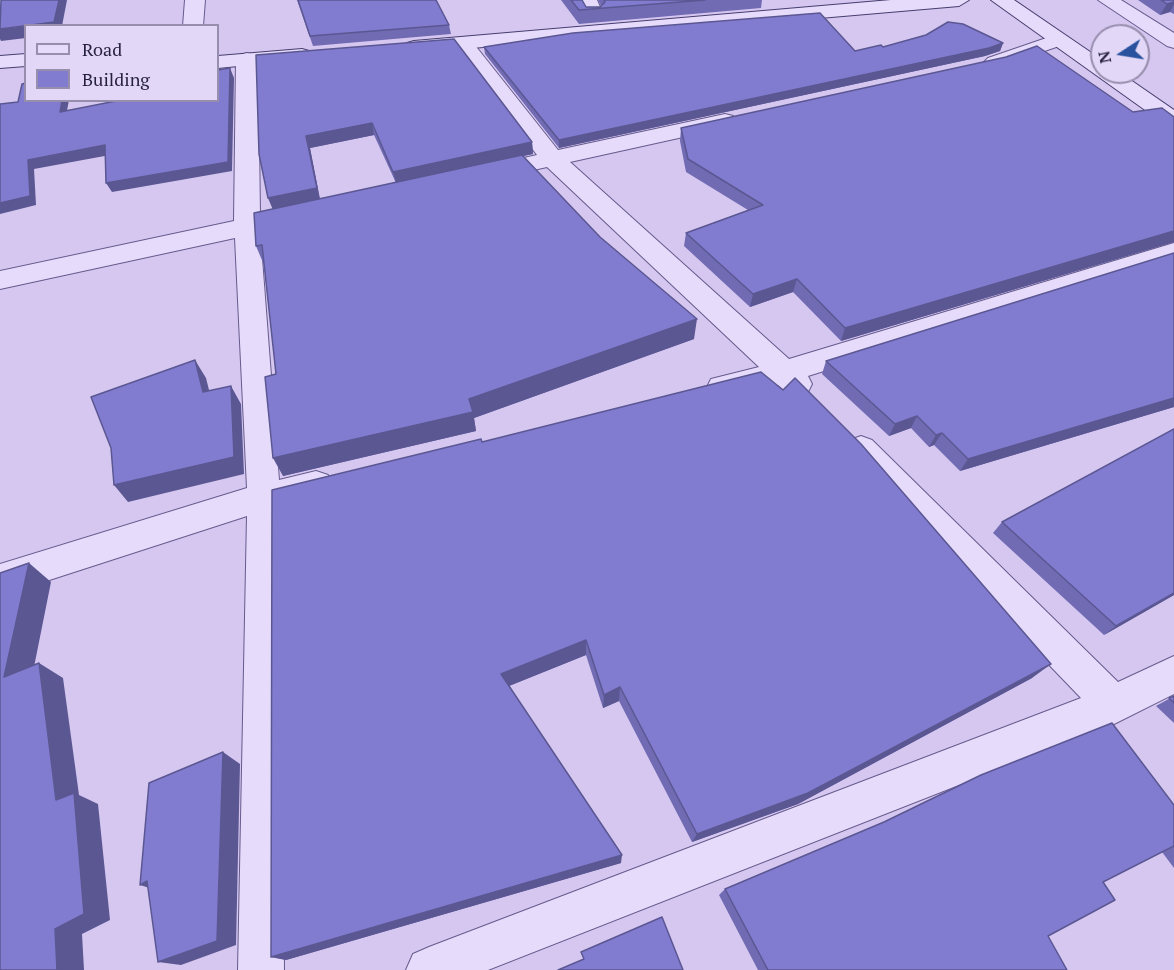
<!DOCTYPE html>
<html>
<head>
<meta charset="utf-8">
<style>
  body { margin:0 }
  #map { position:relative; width:1174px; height:970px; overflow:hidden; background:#d6c7f0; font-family:"PT Serif",serif }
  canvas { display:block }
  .legend { position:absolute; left:24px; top:24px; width:195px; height:78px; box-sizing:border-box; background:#e3d7f7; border:2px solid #978dad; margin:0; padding:8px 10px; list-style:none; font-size:18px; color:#241f3d }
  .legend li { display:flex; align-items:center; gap:12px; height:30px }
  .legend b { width:30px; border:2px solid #978dad }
  .north { position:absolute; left:1090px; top:24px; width:60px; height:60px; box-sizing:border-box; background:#e3d7f7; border:2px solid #978dad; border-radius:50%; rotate:258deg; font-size:16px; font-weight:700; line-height:24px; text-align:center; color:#241f3d }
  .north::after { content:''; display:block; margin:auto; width:21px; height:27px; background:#29529e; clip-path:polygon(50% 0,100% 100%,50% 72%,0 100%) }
</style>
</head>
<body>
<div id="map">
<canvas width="1174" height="970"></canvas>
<ul class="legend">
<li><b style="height:8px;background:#e6dbfa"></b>Road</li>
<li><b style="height:16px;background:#827cd0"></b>Building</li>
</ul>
<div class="north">N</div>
</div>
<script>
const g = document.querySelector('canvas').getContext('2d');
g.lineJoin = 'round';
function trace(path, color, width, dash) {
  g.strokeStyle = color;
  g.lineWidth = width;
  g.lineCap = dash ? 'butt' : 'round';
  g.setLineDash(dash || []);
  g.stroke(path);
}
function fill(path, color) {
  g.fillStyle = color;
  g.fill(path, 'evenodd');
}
const minor = new Path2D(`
  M185,0H205L203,26H183Z
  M577,0H597L603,14L600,18H586Z
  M1098,0H1121L1174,33V48L1167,46Z
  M1058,34L1065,36L1068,40L1065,44L995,68L988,66L984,62L988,58Z
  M463,37L470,39L558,150L725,114L733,116L736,121L733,126L570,162L789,359L1174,243V261L808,376L812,384L808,392C795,396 788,394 778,385L722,399L711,395L707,387L711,379L759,367L547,167L488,180L479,178L476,173L479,168L537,155L453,43L456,39Z
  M247,53L254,55L258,59L260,216L297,208L306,210L310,216L306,222L260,232L279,480L316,471L328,475L332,485L328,495L281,507L284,970H238L247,516L0,596V564L247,488L235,238L0,289V271L234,221L236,59L240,55Z
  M861,436L872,440L1118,682L1174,656V694L1114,724L488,970H406L413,954L429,947L1081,698L850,458L845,449L850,440Z`);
const secondary = new Path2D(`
  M891,0H969L959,6L414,53L407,51L404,47L407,43L414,41Z
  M991,0H1014L1102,60V72H1119L1174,110V127L1166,125Z
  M302,49L309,51L313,55L309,59L218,68V56Z
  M26,54V66L0,68V56Z`);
trace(minor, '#655b8d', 2);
trace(secondary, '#463e6f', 2);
fill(minor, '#e6dbfa');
fill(secondary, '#e6dbfa');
fill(new Path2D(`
  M297,0H436L449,25L451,34L313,46Z
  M561,0H582L586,7H600L601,6L598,0H762L761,8L579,24Z
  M1138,0H1174V14L1170,12L1160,15Z
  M454,39L532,142L533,154L523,156L694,339L474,418L476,431L283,476L276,374L264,265L256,246L273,209L259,154ZM374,135L396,183L320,199L310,148Z
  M1003,43L1000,51L985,56L559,148L485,54L484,47L855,51L883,47Z
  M1133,112L1174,117V242L841,341L793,292L750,307L684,246L686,233L748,210L686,172L680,141L681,128Z
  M1174,253V407L960,471L934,445L929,447L911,428L889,436L822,374L826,361Z
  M482,442L1032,678L798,804L692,842L619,701L603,708L586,655L509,686L621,863L286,960L271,957Z
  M1002,522L1174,595L1104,635L993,533Z
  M1174,696V723L1156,706Z
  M1174,805V868L1162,852L1103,882L1048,936L1067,970H758L719,895L725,889Z`), '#706bb3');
fill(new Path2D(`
  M59,0H67L62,26H27Z
  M1174,2V4L1170,12L1160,15L1167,4Z
  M26,26V38L1,41L0,39V29Z
  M1003,43L1000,51L985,56L559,148V140Z
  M230,68L234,78L232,171L112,192L106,183Z
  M62,100H69L65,121L60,112Z
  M372,123L374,135L310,148L320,200L273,210L268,198L306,136Z
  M532,142L533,154L396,183L393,172Z
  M105,145L110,155L34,169L36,205L0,214V203L28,160Z
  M1174,231V242L841,341L845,328Z
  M797,279L793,292L750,307L753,294Z
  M697,319L694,339L474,418L476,431L283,476L273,458L469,399Z
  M195,360L206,378L214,410L203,392Z
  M231,386L241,404L244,474L128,502L114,485Z
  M1174,398V407L960,471L968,459Z
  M917,416L911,428L889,436L895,424Z
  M942,433L934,445L929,447L936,435Z
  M29,563L51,582L29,692L4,677Z
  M1174,593V595L1104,635L1116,626Z
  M586,640V655L504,688L501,674Z
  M39,663L63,678L79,795L98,804L110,920L82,934L84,970H57L55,929L56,800Z
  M1051,664L1032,678L798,804L692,842L697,834Z
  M620,687L619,701L603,708L604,695Z
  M223,752L240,764L236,945L181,965L158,962Z
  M622,855L621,863L286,960L271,957Z
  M147,881L162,892L140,885Z`), '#5b5792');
const building = new Path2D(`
  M1,0H59L54,22L0,29Z
  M298,0H436L449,25L310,36Z
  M571,0H582L586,7H600L605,2L604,0H705L579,10Z
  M1161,0H1174V2L1167,4Z
  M820,13L855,51L881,45L883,47L926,35L948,22L963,24L1003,43L989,48L559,140L484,47L573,33Z
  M454,39L532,142L393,172L372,123L306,136L317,188L268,198L259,154L256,55Z
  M1037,46L1133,112L1162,108L1174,117V231L845,328L797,279L753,294L686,233L763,205L688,159L681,128L1006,57Z
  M230,68L228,162L106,183L105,145L28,160L30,196L0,203V104L18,102L22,84L26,83V100H62L60,112L121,100H218V70Z
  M522,155L600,237L697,319L469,399L473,412L273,458L265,377L276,374L262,245L256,246L254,213Z
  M1174,253V398L968,459L942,433L936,435L917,416L895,424L826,361Z
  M195,360L203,392L231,386L234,457L114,485L111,448L91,397Z
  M761,372L783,390L795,378L861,444L1051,664L808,793L697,834L620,687L604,695L586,640L501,674L622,855L271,957L272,490L481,439L482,442Z
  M1174,429V593L1116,626L1002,522Z
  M29,563L4,677L39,663L56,800L74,793L84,914L55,929L57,970H0V573Z
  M1174,696V703L1169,698Z
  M1112,723L1174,805V846L1103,882L1115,900L1048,936L1067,970H768L725,889L884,822L981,775Z
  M223,752L217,941L158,962L147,881L140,885L149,783Z
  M662,917L683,970H558L584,959L581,952Z`);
fill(building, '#827cd0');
trace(building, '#5b5792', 1.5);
</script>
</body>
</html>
